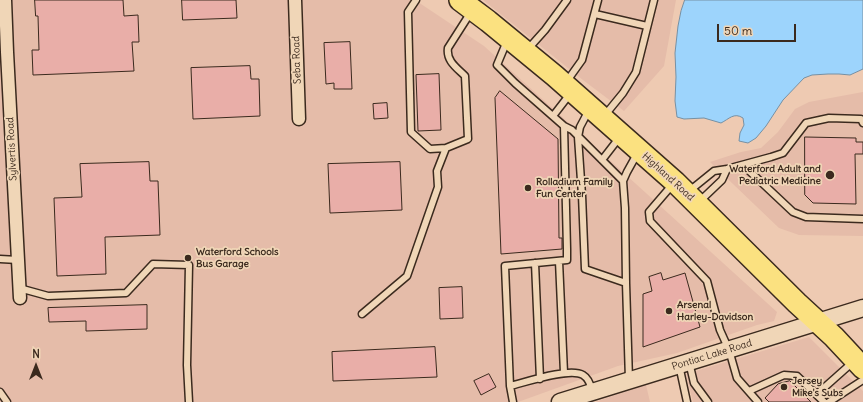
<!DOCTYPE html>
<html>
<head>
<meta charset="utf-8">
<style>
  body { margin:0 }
  #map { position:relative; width:863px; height:402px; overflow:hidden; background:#eecab2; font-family:Delius,sans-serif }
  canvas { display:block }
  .north { position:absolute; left:16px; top:346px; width:40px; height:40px; -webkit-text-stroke:3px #f0d6b7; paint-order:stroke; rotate:0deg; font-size:11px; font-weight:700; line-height:16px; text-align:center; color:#3b2a1e }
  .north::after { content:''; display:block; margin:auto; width:14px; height:18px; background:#3b2a1e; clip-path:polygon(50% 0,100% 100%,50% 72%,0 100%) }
  .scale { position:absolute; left:717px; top:24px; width:79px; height:18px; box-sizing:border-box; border:2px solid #3b2a1e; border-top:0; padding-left:5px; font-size:12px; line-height:14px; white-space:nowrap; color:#3b2a1e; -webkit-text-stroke:3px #f0d6b7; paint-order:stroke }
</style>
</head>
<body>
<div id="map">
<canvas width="863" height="402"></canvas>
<div class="north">N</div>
<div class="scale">50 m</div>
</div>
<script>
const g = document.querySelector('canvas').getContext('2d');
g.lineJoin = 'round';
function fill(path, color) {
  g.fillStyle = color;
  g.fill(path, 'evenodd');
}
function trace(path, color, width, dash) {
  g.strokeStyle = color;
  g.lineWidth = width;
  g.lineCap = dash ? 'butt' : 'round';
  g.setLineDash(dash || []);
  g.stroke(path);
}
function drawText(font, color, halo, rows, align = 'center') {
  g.font = font + ' Delius,sans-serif';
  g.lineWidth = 3.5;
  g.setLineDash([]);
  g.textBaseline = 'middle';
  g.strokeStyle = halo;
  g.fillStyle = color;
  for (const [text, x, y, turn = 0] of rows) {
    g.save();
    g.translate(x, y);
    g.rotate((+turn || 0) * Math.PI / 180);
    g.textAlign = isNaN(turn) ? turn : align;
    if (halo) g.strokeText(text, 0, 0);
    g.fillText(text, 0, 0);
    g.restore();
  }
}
fill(new Path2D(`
  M0,0H415L484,46L777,312L774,321L757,325L677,353L618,366L518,402H0Z
  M483,0H676L664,66L624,111L583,80Z
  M863,92V236L799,235L779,228L710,162L741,152L761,148L778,132L795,109L809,102Z
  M809,337L863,391V402H693L686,374Z
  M646,385L650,402H595Z`), '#e5bca9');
const water = new Path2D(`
  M685,0H863V69L850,75L839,74H828L812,75L804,78L783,100L766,126L756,138L748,143L739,141L740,133L744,125L743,118C734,112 729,119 721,123L704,118L684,119L677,117L675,101L676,77L675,53L678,26L681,11Z`);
fill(water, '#9dd4fc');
trace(water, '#7690a3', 1);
const building = new Path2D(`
  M35,0H123L124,16L138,15L139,42H132L134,71L33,75L32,50H39L38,16H36Z
  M182,0H236L237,18L183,20Z
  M350,42L352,89H334V83L326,84L324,43Z
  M250,66L251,79H259L260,116L193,119L191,68Z
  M439,74L441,130L418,131L416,75Z
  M500,91L558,139L559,238H562V249L501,254L495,98Z
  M387,103L388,118L374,119L373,104Z
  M805,137L856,138V142H863V154H855L856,204L813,203L805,195Z
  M149,162L150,181H158L160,235L105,237L106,274L57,276L54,198L82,197L80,164Z
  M400,162L402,210L330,213L328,164Z
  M661,273L663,280L685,273L700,327L643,347V294L652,291L649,277Z
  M462,287L463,318L440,319L439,288Z
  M147,305V329L86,331V321L49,322L48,308Z
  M435,347L437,377L333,381L332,352Z
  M489,374L496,387L481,395L474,381Z
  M790,381L811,402H769L765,398L778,384Z`);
fill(building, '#e9aea8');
trace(building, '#3b2a1e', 1);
const lane = new Path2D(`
  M595,14L647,26
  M507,41L497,65L515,83L564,126L567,249V260L505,266L510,386L513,402
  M528,49L545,30L567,0
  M567,81L582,60L598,0
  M589,110L580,127L578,137L582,195L585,269L626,283
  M605,115L623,93L636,72L654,0
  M553,116L570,94
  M564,126L572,130L623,181L627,172L637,154
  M446,148L468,139L465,76C457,68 446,61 448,48L471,12
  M602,160L619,138
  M743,165L793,212L806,217L863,219
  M727,169L771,157L783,153L806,123L829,118L861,119L863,123
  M623,181L625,208L626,283L629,380
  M673,184L649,212L650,221L707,281L720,330L729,350L737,378L758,402
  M688,192L714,171L727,169L722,180L700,201
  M0,259L18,260
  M559,261L564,373
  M535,263L540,379
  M19,288L48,296L126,293L153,264L189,265L187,365L189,402
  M362,314L407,276L438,187L437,171L446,148L430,149L411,132L408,12L416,0
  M689,362L694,383L708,402
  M679,365L687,402
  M510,386C526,382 570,367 583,375C588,378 591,386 592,391
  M749,391L784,375L797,376L824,402
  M0,392L7,402
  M817,394L853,362
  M829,402L863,380`);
const street = new Path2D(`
  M5,0L7,52L20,298
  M295,0L299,119`);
const secondary = new Path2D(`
  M560,402L863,308`);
const highway = new Path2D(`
  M460,0L488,21L555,76L675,182L797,303L834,337L863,368`);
trace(lane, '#3b2a1e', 9);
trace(street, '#3b2a1e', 15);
trace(secondary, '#3b2a1e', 19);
trace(highway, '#3b2a1e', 24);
trace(lane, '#f0d6b7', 6);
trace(street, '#f0d6b7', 12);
trace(secondary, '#f0d6b7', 16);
trace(highway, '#fbe180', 21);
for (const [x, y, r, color] of [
  [830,175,5,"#3b2a1e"],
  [528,188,4,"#3b2a1e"],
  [188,258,4,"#3b2a1e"],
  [669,311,4,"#3b2a1e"],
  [784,387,4,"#3b2a1e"]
]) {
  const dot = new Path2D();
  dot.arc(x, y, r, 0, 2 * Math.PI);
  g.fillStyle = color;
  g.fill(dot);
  trace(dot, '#f0d6b7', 1.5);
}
drawText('10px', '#3b2a1e', '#f0d6b7', [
  ["Seba Road",297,60,-92],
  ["Sylvertis Road",12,149,-93],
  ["Highland Road",668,177,42],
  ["Pontiac Lake Road",712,355,-17]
]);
drawText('bold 10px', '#3b2a1e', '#f0d6b7', [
  ["Waterford Adult and",821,169,"right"],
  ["Pediatric Medicine",821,181,"right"],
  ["Rolladium Family",536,182],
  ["Fun Center",536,194],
  ["Waterford Schools",196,252],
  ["Bus Garage",196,264],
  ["Arsenal",677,305],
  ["Harley-Davidson",677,317],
  ["Jersey",792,381],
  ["Mike's Subs",792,393]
], 'left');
</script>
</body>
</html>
